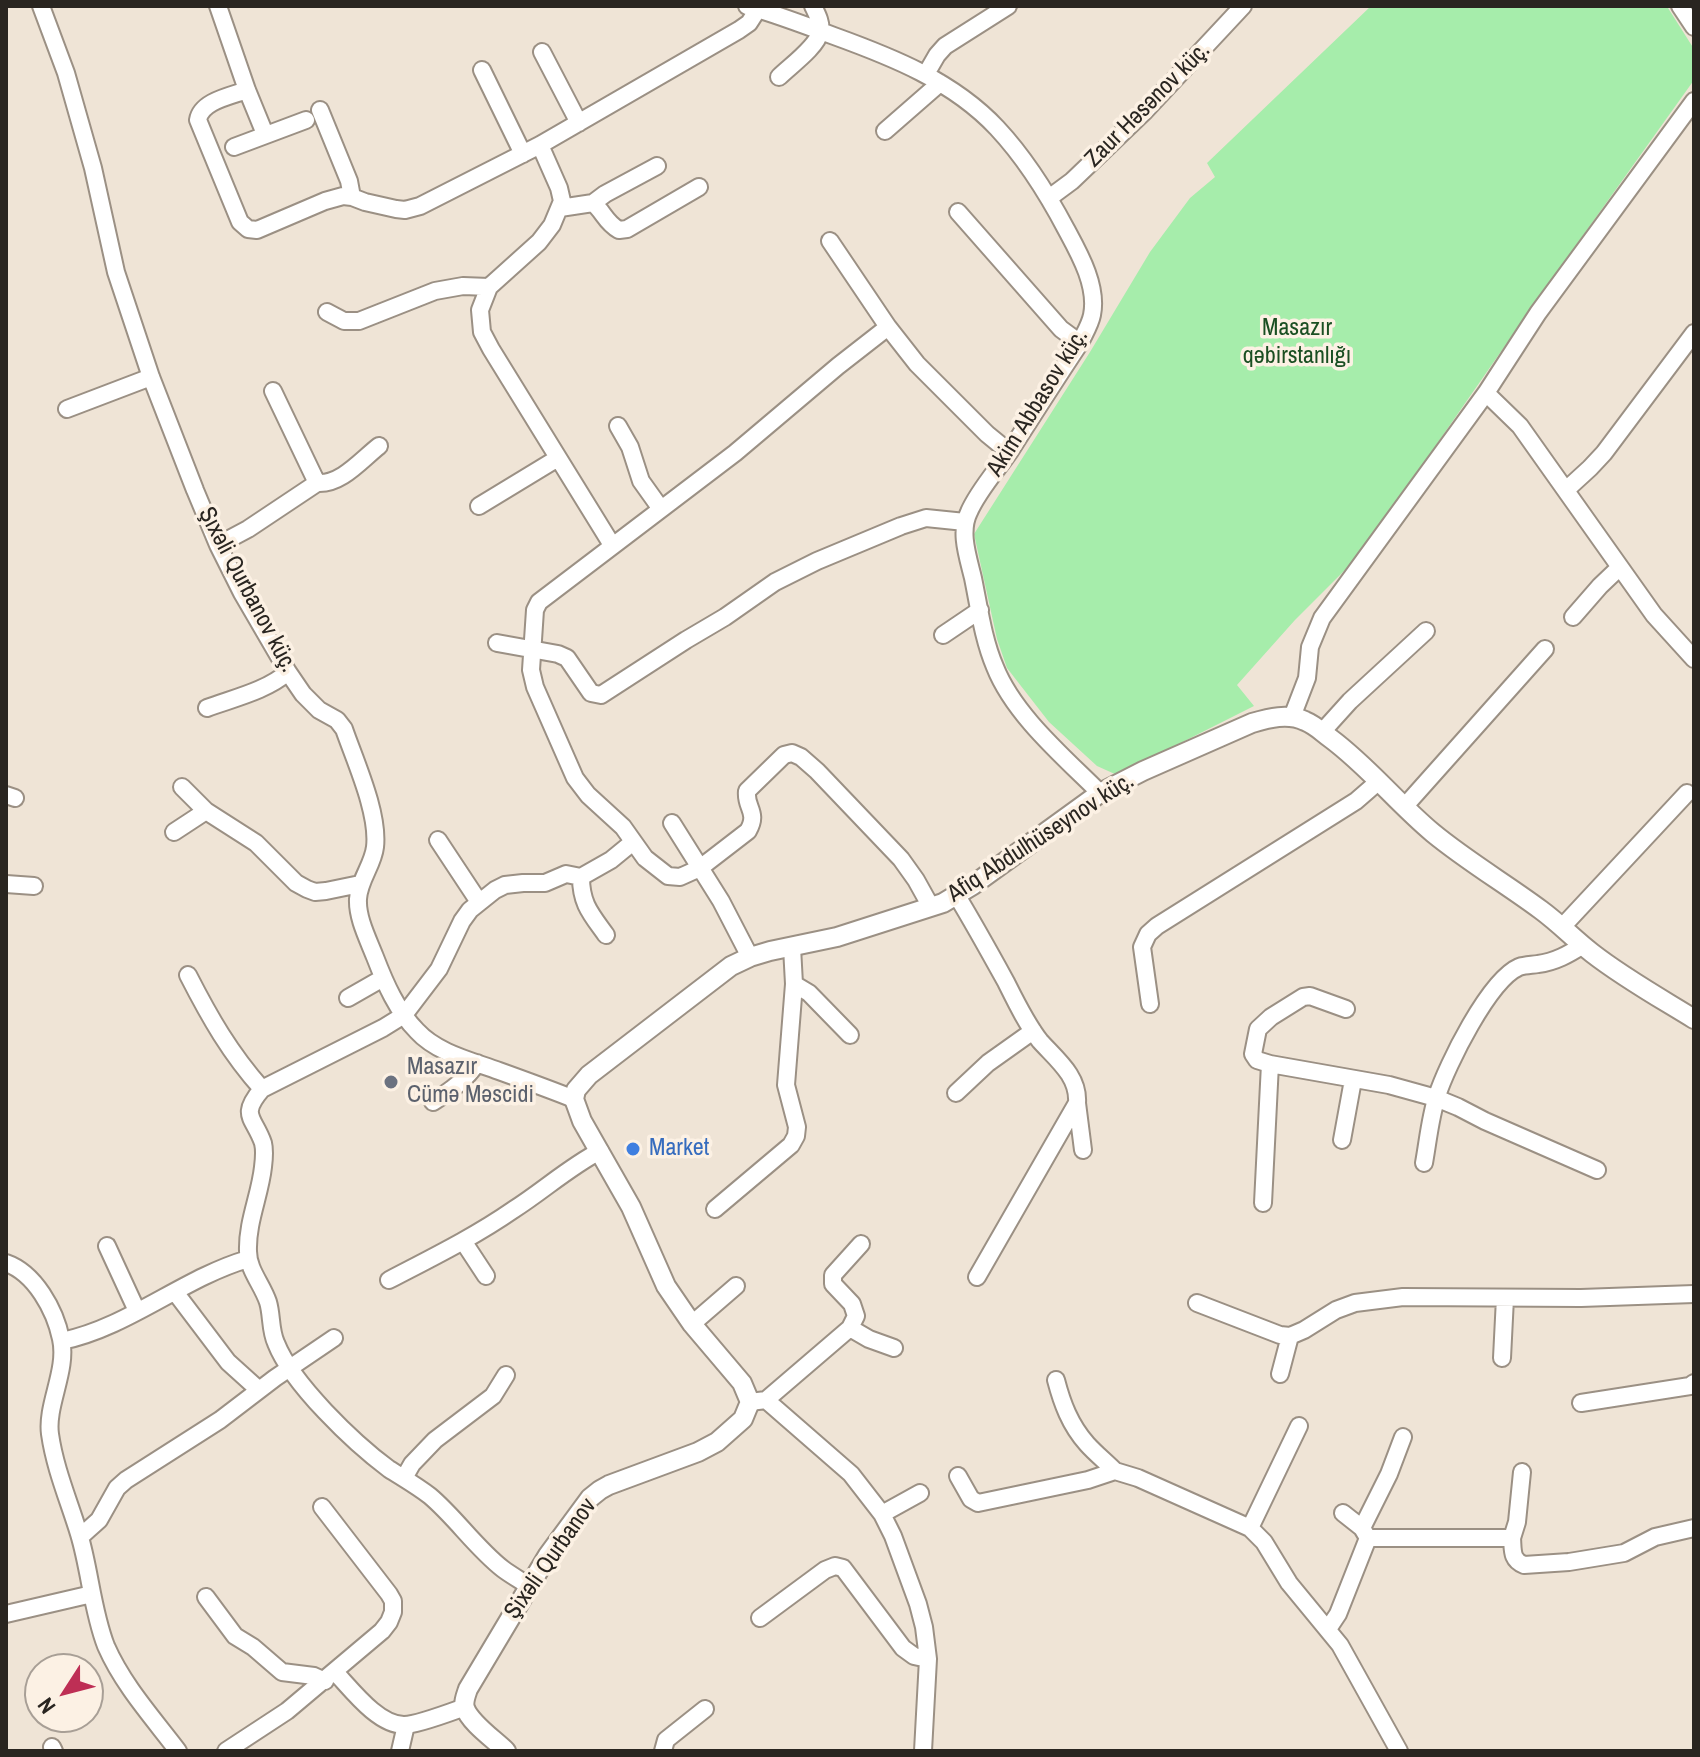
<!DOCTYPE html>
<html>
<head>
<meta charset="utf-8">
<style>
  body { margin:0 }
  #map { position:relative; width:1700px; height:1757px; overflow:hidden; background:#efe4d6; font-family:"Archivo Narrow",sans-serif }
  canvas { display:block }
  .frame { position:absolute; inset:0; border:8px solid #292520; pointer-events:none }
  .north { position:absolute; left:24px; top:1653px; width:80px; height:80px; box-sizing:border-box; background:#fcf1e4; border:2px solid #a89f96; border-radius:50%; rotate:234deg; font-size:22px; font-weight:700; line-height:32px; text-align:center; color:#292520 }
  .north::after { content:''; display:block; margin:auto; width:28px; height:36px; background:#be2f55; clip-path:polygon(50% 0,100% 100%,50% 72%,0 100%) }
</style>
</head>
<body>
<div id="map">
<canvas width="1700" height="1757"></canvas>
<div class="frame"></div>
<div class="north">N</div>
</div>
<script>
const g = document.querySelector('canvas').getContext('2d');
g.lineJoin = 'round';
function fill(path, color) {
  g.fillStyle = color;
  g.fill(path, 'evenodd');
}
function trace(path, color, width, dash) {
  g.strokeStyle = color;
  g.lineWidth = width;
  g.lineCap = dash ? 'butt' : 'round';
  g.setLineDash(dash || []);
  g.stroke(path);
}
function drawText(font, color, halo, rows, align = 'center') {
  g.font = font + ' "Archivo Narrow",sans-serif';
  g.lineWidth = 7;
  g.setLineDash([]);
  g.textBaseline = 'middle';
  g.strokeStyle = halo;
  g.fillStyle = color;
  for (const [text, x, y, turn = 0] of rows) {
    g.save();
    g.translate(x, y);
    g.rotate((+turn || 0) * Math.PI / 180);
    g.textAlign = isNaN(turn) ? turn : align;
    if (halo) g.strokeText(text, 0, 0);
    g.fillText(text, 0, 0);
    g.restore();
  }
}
fill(new Path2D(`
  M1371,6H1670L1668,8L1694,49V80L1534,304L1359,556L1295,620L1237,685L1254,706L1117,775L1097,766L1049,722L1007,668L997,639L974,534L1090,352L1150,252L1190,198L1215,177L1207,163Z`), '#a6edab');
const minor = new Path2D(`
  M41,6L66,73L93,168L116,272L151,377L195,490L218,545L242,593L288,672L303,694L319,710L337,720L344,729C355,761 379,813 375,847C373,865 359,880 358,899C357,918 368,939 375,957C385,983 397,1011 417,1031C437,1053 472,1061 499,1071C524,1080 549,1089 574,1099
  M218,6L247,90L265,134
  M747,6C776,14 805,25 834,36C892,57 953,81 997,128C1025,158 1047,193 1066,229C1079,253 1098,286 1092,315C1090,325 1084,334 1080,343C1056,379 1033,415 1010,451C997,470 978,491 969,512C959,532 968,557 973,578C979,607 983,639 995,667C1014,715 1064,757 1100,793
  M1680,6L1694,27
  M542,52L579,123
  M482,70L523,154
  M926,74L937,55L945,46L1008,6
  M779,77C790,66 817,47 820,32C822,23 817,14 813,6
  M247,90C231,96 201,101 198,120L240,222L248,229L257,230L325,201L343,196L352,197L365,202L396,209L405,210L420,206L540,145L739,30L749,23L758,9
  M320,110L349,181L352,197
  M885,131L940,83
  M540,145L559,188L562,201L552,225L539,242L489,287L480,310L482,332L491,349L612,545
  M234,147L306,120
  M1049,198L1072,181L1145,111L1243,6
  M593,203L605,194L657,166
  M560,208L593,203C604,212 605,222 619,230L627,229L699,187
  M958,212L1061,329L1080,343
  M830,241L888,327
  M327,312L344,321H359L435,291L463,286L489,287
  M273,391L317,483
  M1486,393L1520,426L1654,615L1694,659
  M67,409L151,377
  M618,426L630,447L641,481L661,509
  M1566,490L1590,468L1604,453L1694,333
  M479,506L558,458
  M218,545L248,529L317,483C341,485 361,460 379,446
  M1573,617L1600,586L1620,567
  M943,635L980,610
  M497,643L558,654L567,658L591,693L601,695L686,640L725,617L775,582L817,561L901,526L926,518L965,522
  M207,708C234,698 266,691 288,672
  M1292,717L1307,678L1310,647L1322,618L1486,393L1538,313L1694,101
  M1322,732L1350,701L1426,631
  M182,787L206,811L256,843L296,883L307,889L315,892L326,891L360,884
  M6,795L15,798
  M1405,806L1545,649
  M672,823L721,901L750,957
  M174,832L206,811
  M438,840L479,902
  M581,877C581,904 591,914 606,935
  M6,884L34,886
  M957,896C974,924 990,953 1006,982C1016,1002 1026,1023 1040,1041C1056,1059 1079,1076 1077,1103L977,1277
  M931,907L916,880L901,859L817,771L801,757L792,753L784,755L747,791C745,808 759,812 748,831L700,868L680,877L668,876L645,858L623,827L588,795L575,778L535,687L531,670L535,610L539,602L735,453L838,366L888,327L917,364L987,434L1009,452
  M1563,926L1687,793
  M188,975C210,1018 230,1053 262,1089
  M794,984L809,993L850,1035
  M348,998L383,978
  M1150,1004L1142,947L1148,934L1157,926L1356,801L1379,781
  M1346,1009L1310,996L1303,997L1271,1017L1258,1029L1253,1054L1257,1060L1270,1064L1389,1085L1436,1098L1458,1107L1485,1121L1597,1170
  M956,1093L988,1063L1033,1031
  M433,1102C450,1091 466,1080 477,1063
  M1077,1103L1083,1150
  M1342,1140L1353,1080
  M1424,1163C1428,1141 1430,1118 1437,1096C1447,1065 1489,980 1519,967C1525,965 1532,965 1538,964C1555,962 1569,954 1583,945
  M1263,1203L1270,1064
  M715,1209L791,1145L796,1136L797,1127L786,1085L794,984L792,947
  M463,1241L486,1276
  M107,1246L137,1311
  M6,1263C35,1273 55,1310 61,1339C68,1370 46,1405 50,1434C55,1469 69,1501 79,1534C90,1570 92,1610 106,1646C123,1685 153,1718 178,1751
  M389,1280C431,1258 474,1237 513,1210C543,1191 569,1167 600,1151
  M175,1292L228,1362L259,1390
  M1197,1303L1280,1335L1290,1336L1304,1330L1336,1310L1355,1303L1403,1297L1581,1298L1694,1294
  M692,1324L736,1286
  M850,1328L869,1339L894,1348
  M62,1341C129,1327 183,1278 248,1259
  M1502,1358L1505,1298
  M1280,1374L1290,1336
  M1056,1380C1062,1403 1070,1425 1087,1444C1095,1453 1106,1462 1115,1471
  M766,1400L850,1328L856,1316L852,1304L833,1284V1275L861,1244
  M750,1402L766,1400L851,1474L882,1514L893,1536L918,1604L924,1627L928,1659L923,1751
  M1581,1403L1690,1386L1694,1383
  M958,1476L971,1499L978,1503L1088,1480L1115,1471L1138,1478L1250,1528L1264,1542L1289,1583L1340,1645L1399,1751
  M404,1478L412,1464L435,1440L493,1396L506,1375
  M1343,1513L1362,1528
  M882,1514L920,1493
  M1250,1528L1299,1426
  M80,1537L99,1520L117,1488L126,1480L220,1420L275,1378L334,1338
  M1368,1538L1362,1528L1389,1474L1403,1437
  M1512,1538L1517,1522L1522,1472
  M529,1586C520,1580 511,1575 503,1569C476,1548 456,1518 430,1496C417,1486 403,1478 389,1469C354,1443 292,1384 276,1343C270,1330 272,1315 268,1302C262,1284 248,1270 248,1251C247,1222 260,1195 263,1167C264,1159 265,1151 263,1143C254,1117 239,1116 262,1089L383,1028L404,1015L439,969L462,921L470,910L495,890L505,885L523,883H545L566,874L581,877L611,860L633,842
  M206,1597L235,1636L253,1647L282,1672L314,1676L325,1681
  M6,1614L92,1594
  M760,1618L825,1570L835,1566L843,1568L903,1648L914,1656L928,1659
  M1328,1629L1338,1614L1368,1538H1512C1513,1550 1511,1560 1524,1565L1569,1562L1624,1553L1655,1537L1694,1528
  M335,1672C352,1690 378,1725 404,1725C417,1725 451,1712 465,1707
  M52,1747L54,1751
  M226,1751L287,1711L382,1631L389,1622L393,1612V1601L389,1594L322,1507
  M400,1751L406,1725
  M663,1751L666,1740L705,1709`);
const tertiary = new Path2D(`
  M506,1751C495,1740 470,1723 465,1708C463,1702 466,1695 468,1689L548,1555L590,1498L600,1490L609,1485L698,1452L717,1442L743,1419L750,1402L742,1383L692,1324L666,1286L631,1207L582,1121L574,1099L576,1090L589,1075L731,966L750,957L770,951L837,937L943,903L973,885L1100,793L1143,771L1252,723C1269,718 1288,713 1305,721C1315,725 1322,732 1330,738C1368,766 1397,803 1433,833C1467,861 1506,884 1541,910C1560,924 1575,940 1592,953C1624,978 1660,998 1694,1019`);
trace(minor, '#9b9084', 20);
trace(tertiary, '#9b9084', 22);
trace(minor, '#fff', 16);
trace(tertiary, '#fff', 18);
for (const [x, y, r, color] of [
  [391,1082,8,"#6b7280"],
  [633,1149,8,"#3f7fe0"]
]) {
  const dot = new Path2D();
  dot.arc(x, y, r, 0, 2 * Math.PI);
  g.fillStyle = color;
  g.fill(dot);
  trace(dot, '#fcf1e4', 3);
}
drawText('24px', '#292520', '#fcf1e4', [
  ["Zaur Həsənov küç.",1148,105,-45],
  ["Akim Abbasov küç.",1038,403,-58],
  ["Şıxəli Qurbanov küç.",247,590,62],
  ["Afiq Abdulhüseynov küç.",1041,838,-33],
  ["Şixəli Qurbanov",551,1559,-55]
]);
drawText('24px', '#1a4f22', '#fcf1e4', [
  ["Masazır",1297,329],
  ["qəbirstanlığı",1297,357]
]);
drawText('24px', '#5b616d', '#fcf1e4', [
  ["Masazır",407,1068],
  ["Cümə Məscidi",407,1096]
], 'left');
drawText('24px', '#366cbe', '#fcf1e4', [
  ["Market",649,1149]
], 'left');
</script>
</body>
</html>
